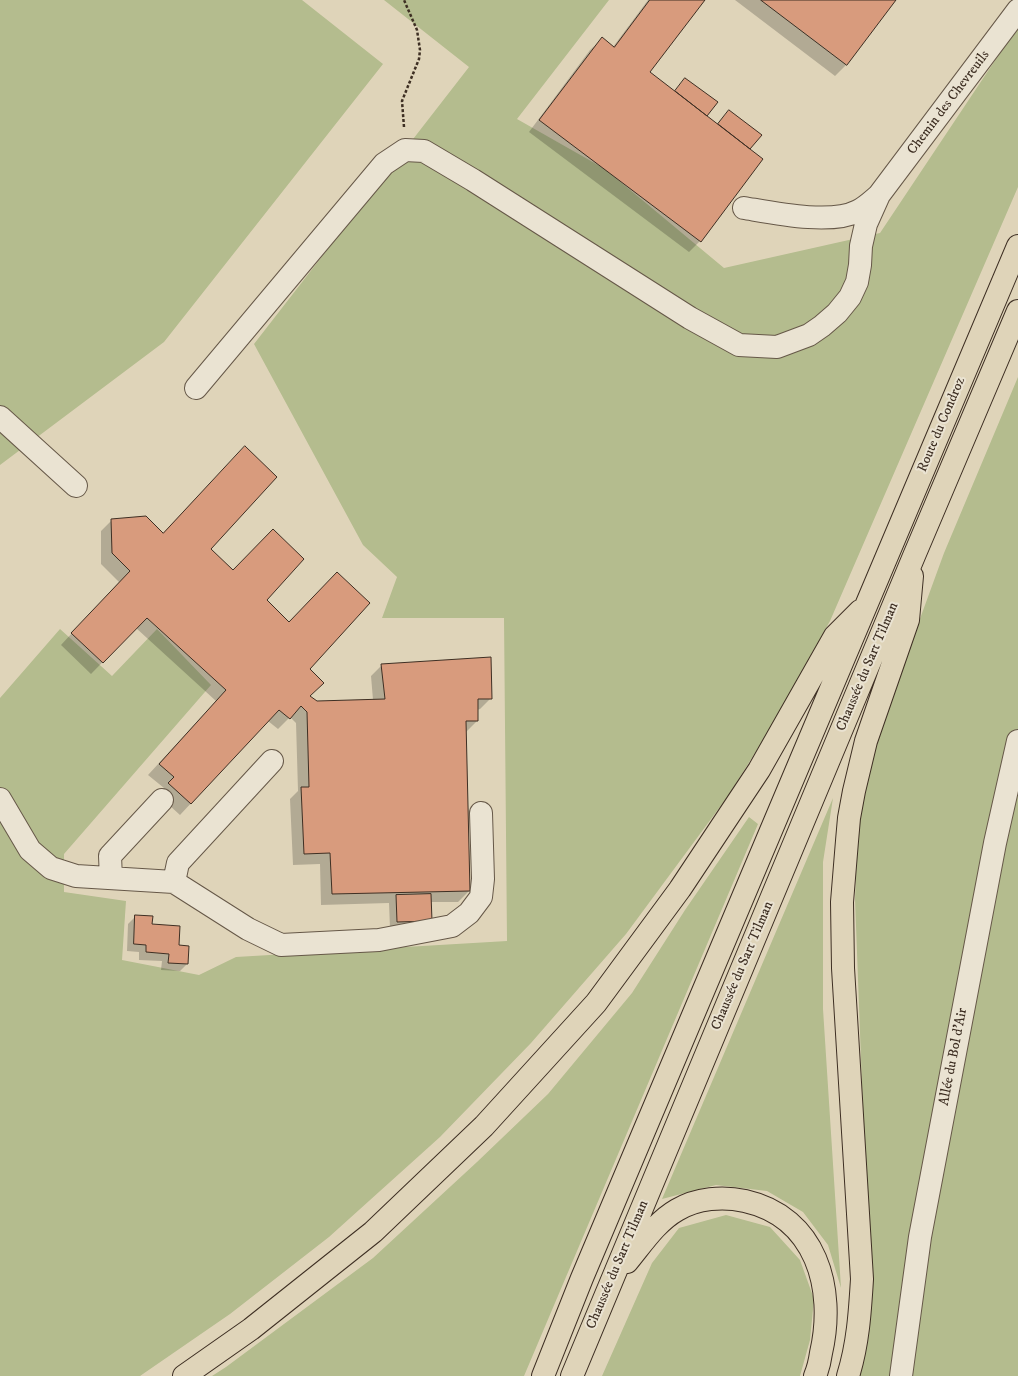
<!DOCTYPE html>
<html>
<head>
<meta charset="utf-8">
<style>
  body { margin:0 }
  canvas { display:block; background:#dfd4b9 }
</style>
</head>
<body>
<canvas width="1018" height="1376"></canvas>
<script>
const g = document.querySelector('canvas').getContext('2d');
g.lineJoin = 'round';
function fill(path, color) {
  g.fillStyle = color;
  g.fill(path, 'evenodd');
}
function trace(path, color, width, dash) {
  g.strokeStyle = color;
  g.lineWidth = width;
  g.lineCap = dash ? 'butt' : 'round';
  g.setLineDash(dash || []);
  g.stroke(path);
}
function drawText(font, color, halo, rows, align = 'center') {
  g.font = font + ' "IM FELL DW Pica",serif';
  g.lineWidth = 4;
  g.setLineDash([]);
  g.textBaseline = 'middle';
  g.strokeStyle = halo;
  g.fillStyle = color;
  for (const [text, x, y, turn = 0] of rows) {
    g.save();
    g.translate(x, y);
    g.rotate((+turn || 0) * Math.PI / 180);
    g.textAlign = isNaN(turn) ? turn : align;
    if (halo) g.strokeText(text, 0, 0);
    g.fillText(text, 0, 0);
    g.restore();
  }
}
fill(new Path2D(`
  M0,0H302L383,64L164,342L0,465Z
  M384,0H609L517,119L605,169L724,268L880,233L1018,26V187L830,621L765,737L728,796L626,934L531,1043L440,1137L329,1237L230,1314L140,1376H0V698L60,629L112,676L157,629L211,685L64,854V892L126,901L122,960L199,975L236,957L507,941L504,618H382L397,577L363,545L254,344L469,67Z
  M1018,377V1376H858L870,1300L855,899L858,828L875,742L944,553Z
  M833,798L823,862V1009L841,1288L828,1245L803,1212L767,1191L716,1185L662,1199Z
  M749,817L758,824L524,1376H212L226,1367L373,1258L477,1162L548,1094L632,993L685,910Z
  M726,1215L770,1227L800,1260L814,1299L810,1340L800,1376H602L652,1263L679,1228Z`), '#b4bc8e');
fill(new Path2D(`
  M648,0H704L648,72L674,92L685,79L706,116L717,124L729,111L760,135L749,150L700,241L689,252L529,132L590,50L602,39L613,47Z
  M735,0H895L846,65L835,76Z
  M112,520L210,549L265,600L308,669L309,697L317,702L373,700L371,676L382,665L491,698L480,709L477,710V721L466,732L469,891L458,902H431V920L390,929L389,903L321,905L320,864L293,865L290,799L298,791L296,723L290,717L278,729L268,721L180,815L158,795L164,788L148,775L216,701L136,628L91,674L61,645L119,582L101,564V531Z
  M136,916L151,925L178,946L187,964L180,971L161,970L162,961L139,960V952L127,951L128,924Z`), '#0003');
const building = new Path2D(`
  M650,0H705L650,72L763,159L701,242L539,120L602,37L614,47Z
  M761,0H896L847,65Z
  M685,78L718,102L707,116L675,91Z
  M729,110L762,135L750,149L718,124Z
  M245,446L277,477L211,549L233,570L273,529L304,559L267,600L289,622L337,572L370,603L310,669L324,683L310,696L317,701L385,699L381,664L491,657L492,699H478V721H466L470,891L332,894L330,853L304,854L301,787H309L307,712L301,706L290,719L279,710L191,804L168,783L174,777L159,764L226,690L147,618L103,663L71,633L130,571L112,553L111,519L146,516L163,533Z
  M431,894L432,921L397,922L396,895Z
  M135,915L153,916L152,924L180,926L179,945L189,946L188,964L168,963L169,954L146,952V945L134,944Z`);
fill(building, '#d89b7d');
trace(building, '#3e2f23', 1);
const minor = new Path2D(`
  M744,208C774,213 831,225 858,211C866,207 872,201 878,196
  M196,388L384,164L405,150L424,151L473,180L690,318L739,345L777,347L809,335L822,326L837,313L850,297L857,282L860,265L861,246L866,224L879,195L1018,10
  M0,417L76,486
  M0,799L30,850L51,868L76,876L174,882L248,929L281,945L379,940L452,926L469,913L481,897L483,879L481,813
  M111,878L110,856L162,800
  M174,882L178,863L272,761
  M901,1376L920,1237L995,843L1018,741`);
const highway = new Path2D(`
  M627,1262C642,1244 656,1222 677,1210C697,1198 723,1196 745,1201C816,1217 836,1288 821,1353C820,1360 818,1369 815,1376
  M184,1376L251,1329L373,1232L484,1126L596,1003L680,889L759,770L835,636L860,611
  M543,1376L582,1278L1018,246
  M572,1376L914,556L1018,311
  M848,1376C858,1344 860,1312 862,1279L843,968L842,902L847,841L849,818L854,791L866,741L908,620L912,576`);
trace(minor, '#665848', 24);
trace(highway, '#3e2f23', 24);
trace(new Path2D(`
  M404,127L402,101L419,59L420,50L417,30L404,0`), '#3e2f23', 2.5, [3, 2]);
trace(minor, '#eae3d2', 22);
trace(highway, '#dfd4b9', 22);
drawText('14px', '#3e2f23', '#eae3d2', [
  ["Chemin des Chevreuils",949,103,-53],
  ["Route du Condroz",942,425,-67],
  ["Chaussée du Sart Tilman",868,667,-67],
  ["Chaussée du Sart Tilman",743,966,-67],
  ["Allée du Bol d'Air",954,1057,-79],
  ["Chaussée du Sart Tilman",618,1265,-67]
]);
</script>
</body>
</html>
